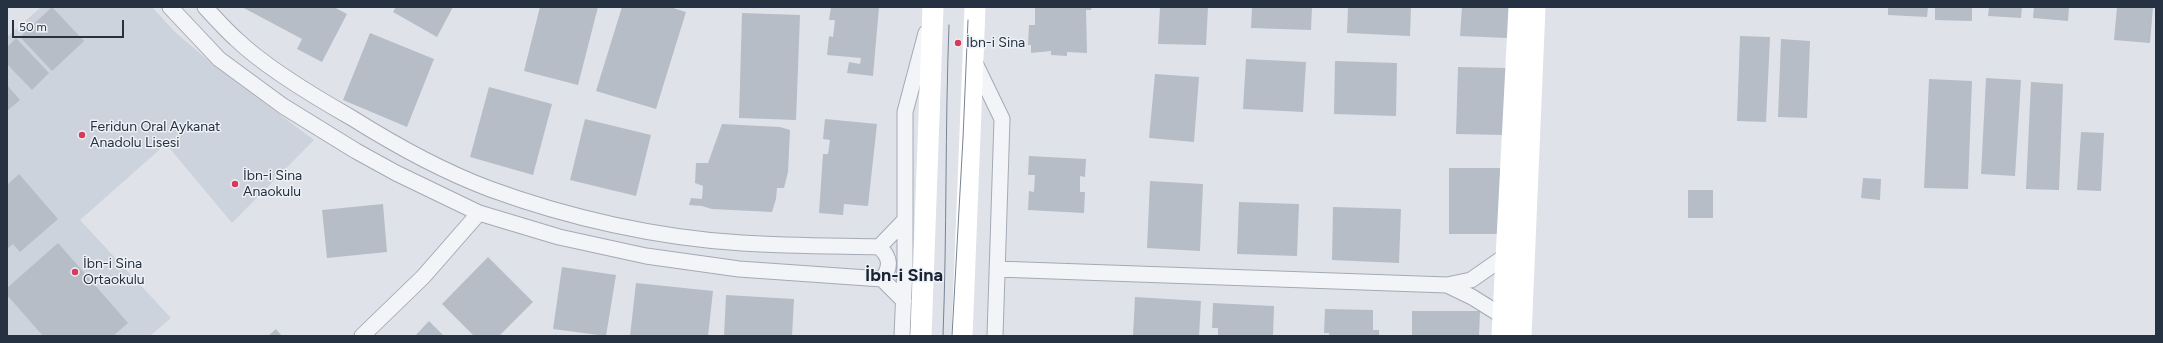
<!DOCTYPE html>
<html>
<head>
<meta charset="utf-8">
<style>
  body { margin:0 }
  #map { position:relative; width:2163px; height:343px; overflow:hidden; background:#dfe3e9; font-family:Figtree,sans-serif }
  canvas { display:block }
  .frame { position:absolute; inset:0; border:8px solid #263242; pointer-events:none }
  .scale { position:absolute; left:12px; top:20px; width:112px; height:18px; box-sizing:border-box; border:2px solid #263242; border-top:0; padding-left:5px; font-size:12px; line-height:14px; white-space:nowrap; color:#263242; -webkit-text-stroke:3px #eef2f7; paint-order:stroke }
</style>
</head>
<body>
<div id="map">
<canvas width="2163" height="343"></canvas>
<div class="frame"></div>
<div class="scale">50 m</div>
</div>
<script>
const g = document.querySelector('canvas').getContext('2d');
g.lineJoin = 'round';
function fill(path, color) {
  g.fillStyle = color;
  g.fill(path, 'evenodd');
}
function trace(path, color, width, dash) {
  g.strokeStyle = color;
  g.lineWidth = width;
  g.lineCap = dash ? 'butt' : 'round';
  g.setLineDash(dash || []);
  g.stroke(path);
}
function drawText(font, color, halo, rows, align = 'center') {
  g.font = font + ' Figtree,sans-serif';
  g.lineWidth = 3;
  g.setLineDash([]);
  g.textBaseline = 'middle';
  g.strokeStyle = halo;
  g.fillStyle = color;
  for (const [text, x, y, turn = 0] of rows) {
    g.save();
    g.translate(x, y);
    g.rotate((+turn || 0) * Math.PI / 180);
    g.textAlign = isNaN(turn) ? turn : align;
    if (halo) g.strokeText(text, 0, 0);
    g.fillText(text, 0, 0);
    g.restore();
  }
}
fill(new Path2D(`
  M41,7H152L175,32L216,67L314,140L232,223L166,144L80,220L171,318L150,336H7V37Z`), '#cdd3dc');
fill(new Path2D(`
  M52,7L84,41L52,71L20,37Z
  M242,7H334L347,14L322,62L297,49L302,39Z
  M396,7H453L437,37L393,12Z
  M540,7H598L578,85L524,71Z
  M622,7H670L686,12L656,109L596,91Z
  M831,7H879L873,76L847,73L849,62L860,64L861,58L827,55L829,36L833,37L835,20H829Z
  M1035,7H1092L1091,10H1086L1087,53L1067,52V56L1051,55V51L1031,53V45H1028L1029,25H1035Z
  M1160,7H1208L1206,45L1158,44Z
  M1252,7H1312L1311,30L1251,28Z
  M1348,7H1411L1410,36L1347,33Z
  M1462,7H1510L1508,38L1460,36Z
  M1888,7H1928L1927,17L1888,15Z
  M1935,7H1972V21L1935,20Z
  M1989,7H2022L2021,18L1988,16Z
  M2034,7H2069L2068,21L2033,18Z
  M2117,7H2153L2150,43L2114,40Z
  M742,13L800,15L796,120L739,118Z
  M370,33L434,59L407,127L343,100Z
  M1740,36L1770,37L1766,122L1737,121Z
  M16,38L49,73L32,90L7,64V47Z
  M1781,39L1810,41L1807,118L1778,117Z
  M1246,59L1306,62L1303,112L1243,109Z
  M1335,61L1397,63L1396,116L1334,114Z
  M1458,67L1506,68L1505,135L1456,134Z
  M1155,74L1199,77L1194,142L1149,138Z
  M1986,78L2021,80L2015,176L1981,174Z
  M1929,79L1972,81L1968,189L1924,188Z
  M2031,82L2063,84L2059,190L2026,189Z
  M7,85L20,100L7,111Z
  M489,87L552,104L533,175L470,157Z
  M585,119L651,135L636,196L570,180Z
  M825,119L877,124L868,206L844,204L843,215L819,213L823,154H828L830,140L823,139Z
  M722,124L780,127L790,130L788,172L784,188H777L776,199L772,212L712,209L702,206L689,205L691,198L702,199L703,186L695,183L696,163H708Z
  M2081,132L2104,133L2101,191L2077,190Z
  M1029,156L1086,159L1085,177L1080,176V192H1085L1084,213L1028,210L1029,191L1034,192L1035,175H1028Z
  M1449,168H1500V234H1449Z
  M19,174L58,219L20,252L13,244L7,249V185Z
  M1863,178L1881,179L1880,200L1861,198Z
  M1150,181L1203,184L1200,251L1147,248Z
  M1688,190H1713V218H1688Z
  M1239,202L1299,204L1297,256L1237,254Z
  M383,204L387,252L327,258L322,210Z
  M1333,207L1401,209L1399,263L1332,260Z
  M58,243L128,323L113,336H43L7,295V288Z
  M488,257L533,302L499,336H474L442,304Z
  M562,267L616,275L606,336L553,329Z
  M636,283L713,291L708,336H630Z
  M726,295L794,299L792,336H724Z
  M1135,297L1201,301L1199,336H1133Z
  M1213,303L1274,306L1273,336H1218V328H1212Z
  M1325,309L1373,310V330H1379V336H1329V333H1324Z
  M1412,311H1480L1479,336H1412Z
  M429,321L444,336H415Z
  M276,329L282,336H268Z`), '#b6bdc7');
const street = new Path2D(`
  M170,7L219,59L283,106L356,151L396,173L479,213L559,237L646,256L739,269L882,279L904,301
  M205,7C215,18 225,29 236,39C266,68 315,97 352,118C395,145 442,171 490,189C569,218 658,238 742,243C788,246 834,246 879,247L905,220
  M974,61L1002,119L995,336
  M879,247C891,257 891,268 882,279
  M997,269L1447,285L1471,280L1507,255
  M1447,285L1472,297L1504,317
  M362,336L423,277L479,213
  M902,336L905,266V112L926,33`);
trace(street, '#a4aab4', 17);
trace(street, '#f2f4f7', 15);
trace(new Path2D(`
  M921,336L933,7
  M962,336L975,7
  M1502,336L1519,7
  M1521,336L1535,7`), '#fff', 21);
trace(new Path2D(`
  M943,336C947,232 945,129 949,25
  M952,336L963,138L968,20`), '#778394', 1);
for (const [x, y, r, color] of [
  [958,43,4,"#d83a59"],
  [82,135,4,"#d83a59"],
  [235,184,4,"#d83a59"],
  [75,272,4,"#d83a59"]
]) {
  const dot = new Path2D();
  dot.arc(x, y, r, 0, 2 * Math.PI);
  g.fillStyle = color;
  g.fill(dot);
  trace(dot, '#eef2f7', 1.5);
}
drawText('14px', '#263242', '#eef2f7', [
  ["İbn-i Sina",966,43],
  ["Feridun Oral Aykanat",90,127],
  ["Anadolu Lisesi",90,143],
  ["İbn-i Sina",243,176],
  ["Anaokulu",243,192],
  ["İbn-i Sina",83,264],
  ["Ortaokulu",83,280]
], 'left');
drawText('bold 18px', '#192332', '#eef2f7', [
  ["İbn-i Sina",904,276]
]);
</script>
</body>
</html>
